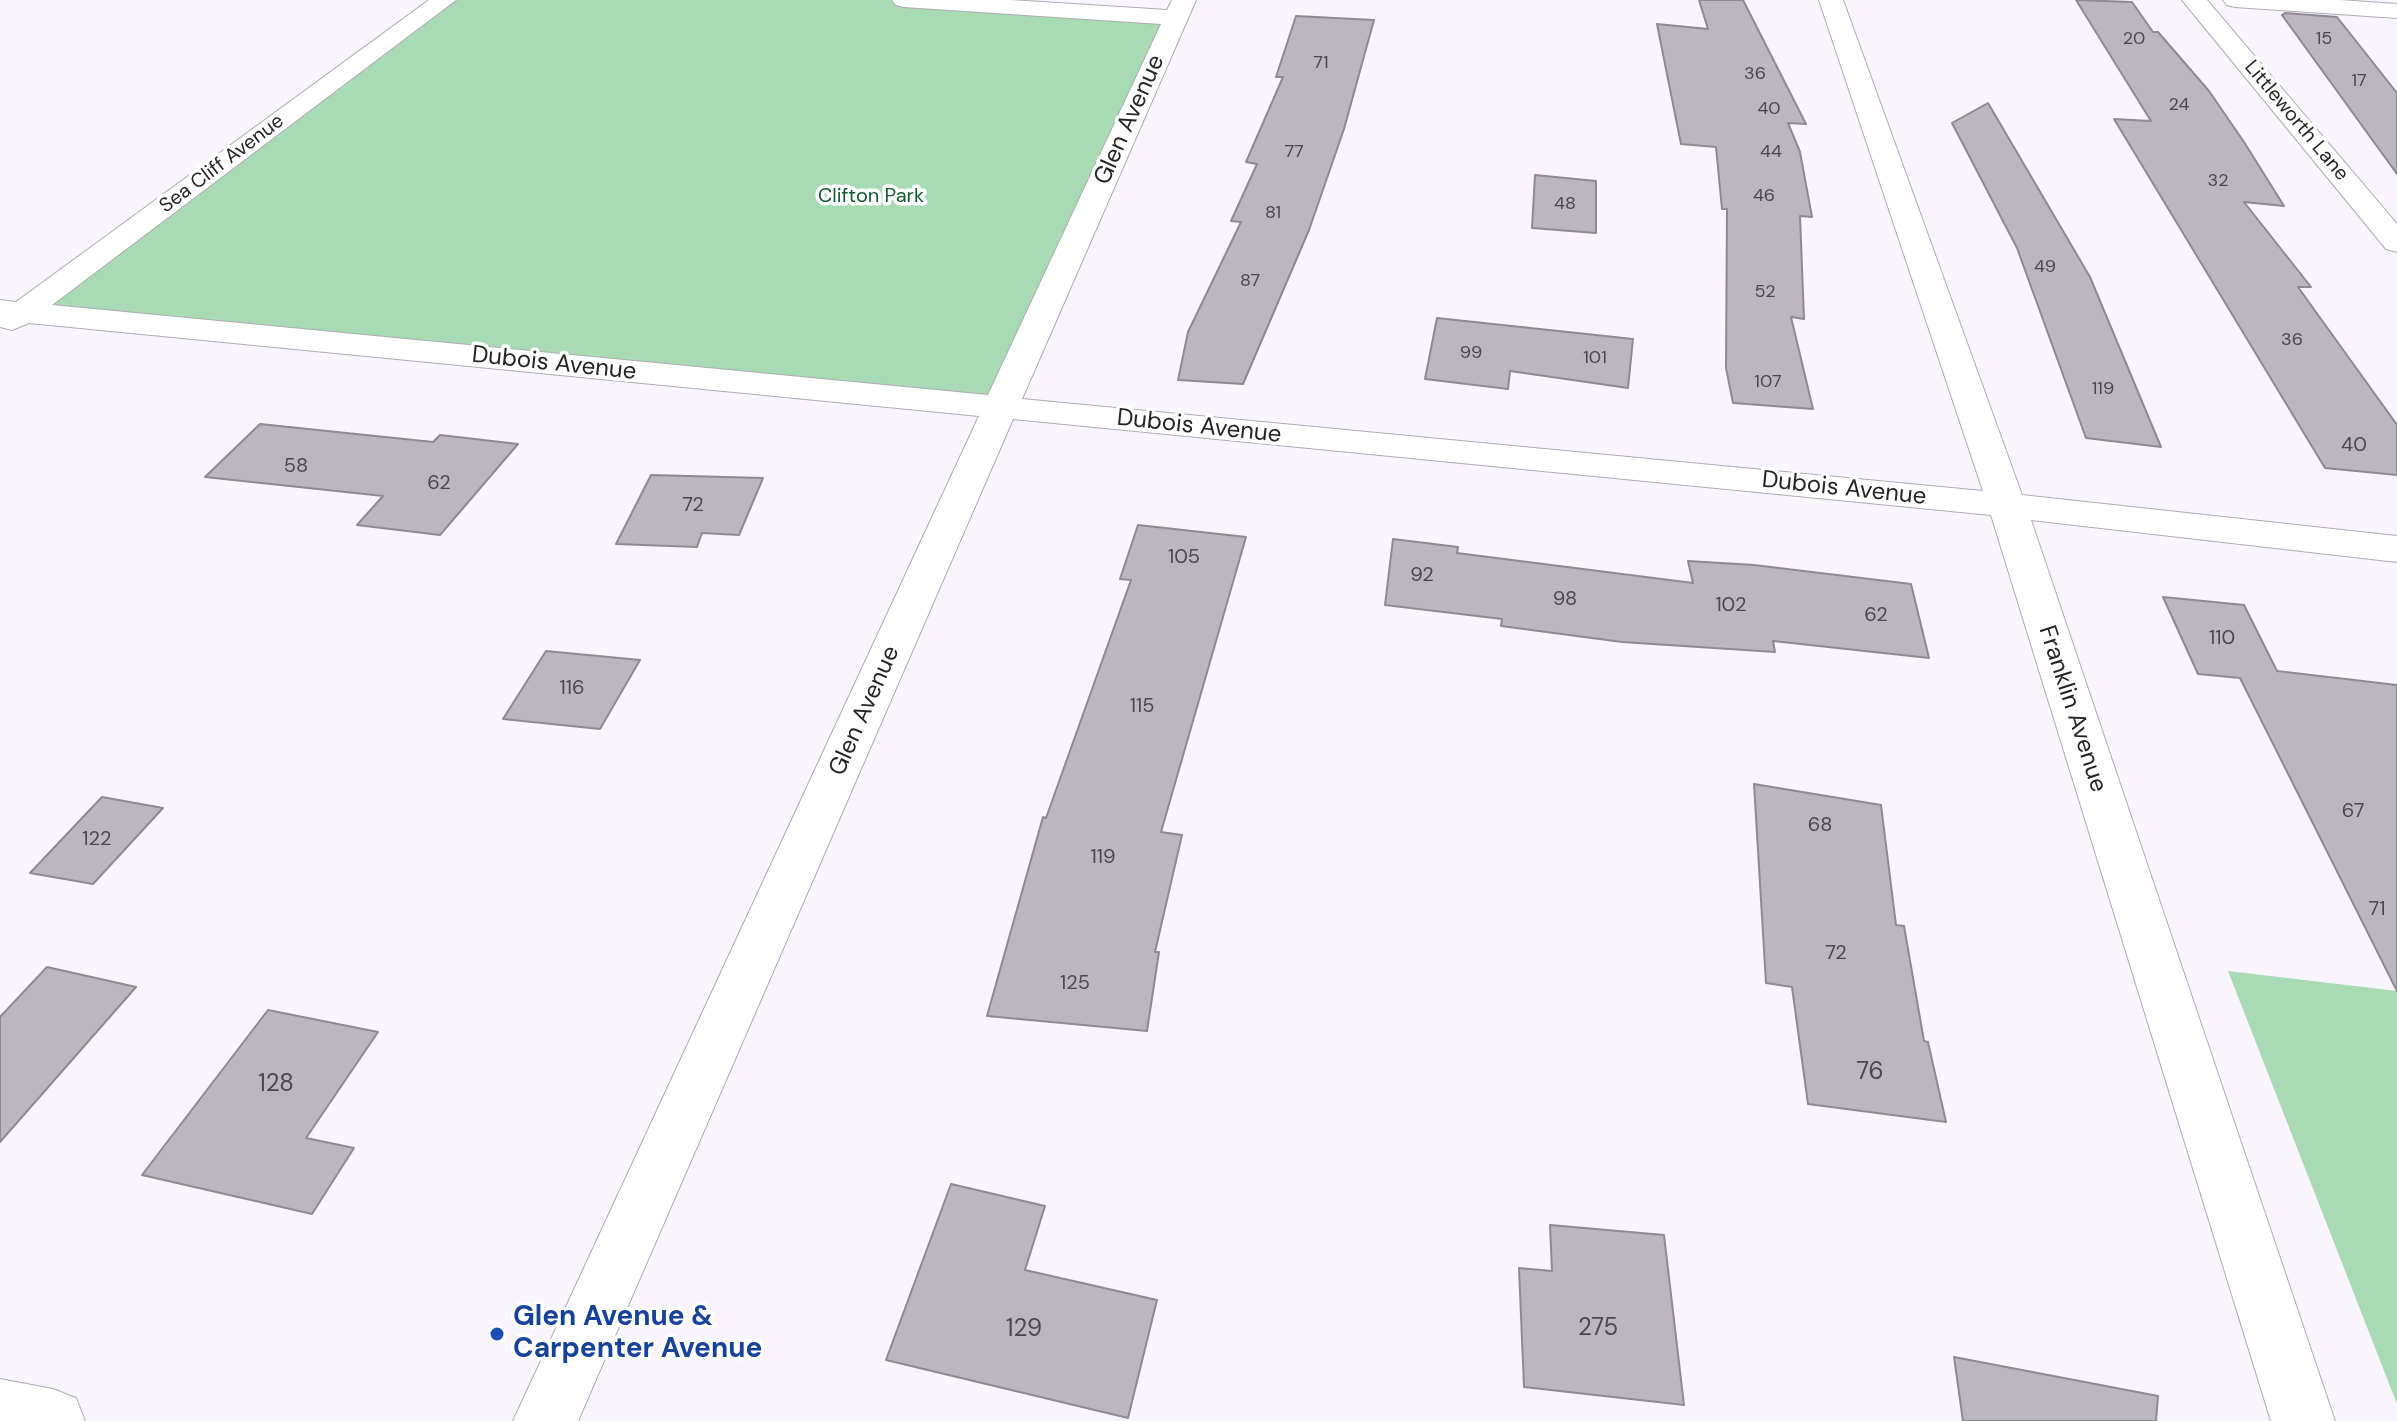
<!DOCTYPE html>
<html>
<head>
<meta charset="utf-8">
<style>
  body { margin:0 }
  canvas { display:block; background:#f9f4fe }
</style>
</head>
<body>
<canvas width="2397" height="1421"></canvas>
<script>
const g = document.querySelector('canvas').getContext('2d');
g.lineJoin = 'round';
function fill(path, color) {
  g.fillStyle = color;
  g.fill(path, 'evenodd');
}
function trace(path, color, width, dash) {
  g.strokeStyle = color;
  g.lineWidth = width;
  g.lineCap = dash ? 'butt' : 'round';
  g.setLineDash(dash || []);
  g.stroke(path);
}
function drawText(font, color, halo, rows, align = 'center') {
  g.font = font + ' "DM Sans",sans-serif';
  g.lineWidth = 7;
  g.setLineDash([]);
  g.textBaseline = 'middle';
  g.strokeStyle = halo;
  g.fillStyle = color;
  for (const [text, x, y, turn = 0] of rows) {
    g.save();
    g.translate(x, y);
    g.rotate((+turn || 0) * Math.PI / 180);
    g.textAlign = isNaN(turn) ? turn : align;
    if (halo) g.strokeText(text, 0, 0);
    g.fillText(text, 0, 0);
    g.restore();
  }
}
fill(new Path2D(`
  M444,0H904L1175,18L1001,408L22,312Z
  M2228,971L2397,991V1404Z`), '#a8dab4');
const building = new Path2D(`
  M1699,0H1743L1806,124L1788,123L1800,152L1812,217L1800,216L1804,319L1791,317L1813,409L1733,403L1726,368L1727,209H1722L1716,147L1681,144L1657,24L1708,29Z
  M2076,0L2132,2L2153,32H2158L2209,91L2244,142L2284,206L2244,202L2311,287H2298L2397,425V475L2325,468L2114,119L2151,121Z
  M2285,13L2337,17L2397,93V174L2282,15Z
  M1296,16L1374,20L1344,129L1309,230L1243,384L1178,380L1188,332L1241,222L1231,221L1257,164L1246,162L1283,77H1276Z
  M1988,103L2090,277L2161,447L2086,438L2017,248L1952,123Z
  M1535,175L1596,181V233L1532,228Z
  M1437,318L1633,339L1628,388L1510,371L1508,389L1425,379Z
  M260,424L433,442L440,435L518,444L440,535L357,525L383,496L205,477Z
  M651,475L763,478L739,535L702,533L697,547L616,544Z
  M1138,525L1246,537L1161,832L1182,835L1155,952H1159L1147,1031L987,1016L1043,817L1046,818L1131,580L1120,579Z
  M1393,539L1458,547L1457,553L1693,583L1688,561L1754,565L1911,584L1929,658L1773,641L1775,652L1622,642L1501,626L1502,619L1385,605Z
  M2163,597L2244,605L2277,671L2397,685V991L2240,678L2198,674Z
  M546,651L640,660L600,729L503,719Z
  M1754,784L1881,805L1896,925L1904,926L1924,1041L1928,1042L1946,1122L1808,1104L1792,987L1766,983Z
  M102,797L163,808L93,884L30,873Z
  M47,967L136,987L0,1142V1017Z
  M268,1010L378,1032L306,1138L354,1148L312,1214L142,1175Z
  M951,1184L1045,1206L1025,1270L1157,1300L1128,1418L886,1360Z
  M1550,1225L1664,1235L1684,1405L1524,1387L1519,1268L1552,1271Z
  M1954,1357L2158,1396L2156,1421H1963Z`);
fill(building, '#bcb6bf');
trace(building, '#8f8992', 2);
const minor = new Path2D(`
  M429,0H456L52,305L988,395L1161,24L904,7L896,5L892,0H1011L1167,10L1172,0H1196L1022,399L1983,491L1819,0H1843L2022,495L2397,536V562L2031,520L2335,1421H2271L1991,515L1013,419L578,1421H513L979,416L29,323L12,330L0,327V300L16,302Z
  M2182,0H2207L2397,224V252L2386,249Z
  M2223,0H2340L2397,4V18L2235,7L2227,5Z
  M0,1379L53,1389L76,1398L85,1421H0Z`);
trace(minor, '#afabb4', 2);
fill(minor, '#fff');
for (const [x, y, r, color] of [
  [497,1334,8,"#1a4fb4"]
]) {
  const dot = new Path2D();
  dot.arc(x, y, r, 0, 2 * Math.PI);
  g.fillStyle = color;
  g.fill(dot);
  trace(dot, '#fff', 3);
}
drawText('18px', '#4b484d', null, [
  ["20",2134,39],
  ["15",2324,39],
  ["71",1321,63],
  ["36",1755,74],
  ["17",2359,81],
  ["24",2179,105],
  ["40",1769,109],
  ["77",1294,152],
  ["44",1771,152],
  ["32",2218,181],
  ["46",1764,196],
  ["48",1565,204],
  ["81",1273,213],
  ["49",2045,267],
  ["87",1250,281],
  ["52",1765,292],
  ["36",2292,340],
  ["99",1471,353],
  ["101",1595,358],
  ["107",1768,382],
  ["119",2103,389]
]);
drawText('20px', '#252327', '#fff', [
  ["Littleworth Lane",2296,121,50],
  ["Sea Cliff Avenue",222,164,-37]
]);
drawText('20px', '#115b2f', '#fff', [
  ["Clifton Park",871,197]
]);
drawText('20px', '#4b484d', null, [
  ["40",2354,446],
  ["58",296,467],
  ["62",439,484],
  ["72",693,506],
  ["105",1184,558],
  ["92",1422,576],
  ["98",1565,600],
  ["102",1731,606],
  ["62",1876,616],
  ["110",2222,639],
  ["116",572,689],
  ["115",1142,707],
  ["67",2353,812],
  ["68",1820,826],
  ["122",97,840],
  ["119",1103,858],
  ["71",2377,910],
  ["72",1836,954],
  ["125",1075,984]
]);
drawText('24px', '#252327', '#fff', [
  ["Glen Avenue",1130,120,-66],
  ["Dubois Avenue",554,364,6],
  ["Dubois Avenue",1199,427,6],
  ["Dubois Avenue",1844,489,6],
  ["Franklin Avenue",2072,709,72],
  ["Glen Avenue",865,711,-66]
]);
drawText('24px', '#4b484d', null, [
  ["76",1870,1073],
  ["128",276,1085],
  ["275",1598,1329],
  ["129",1024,1330]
]);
drawText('bold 28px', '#164399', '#fff', [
  ["Glen Avenue &",513,1318],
  ["Carpenter Avenue",513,1350]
], 'left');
</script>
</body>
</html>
